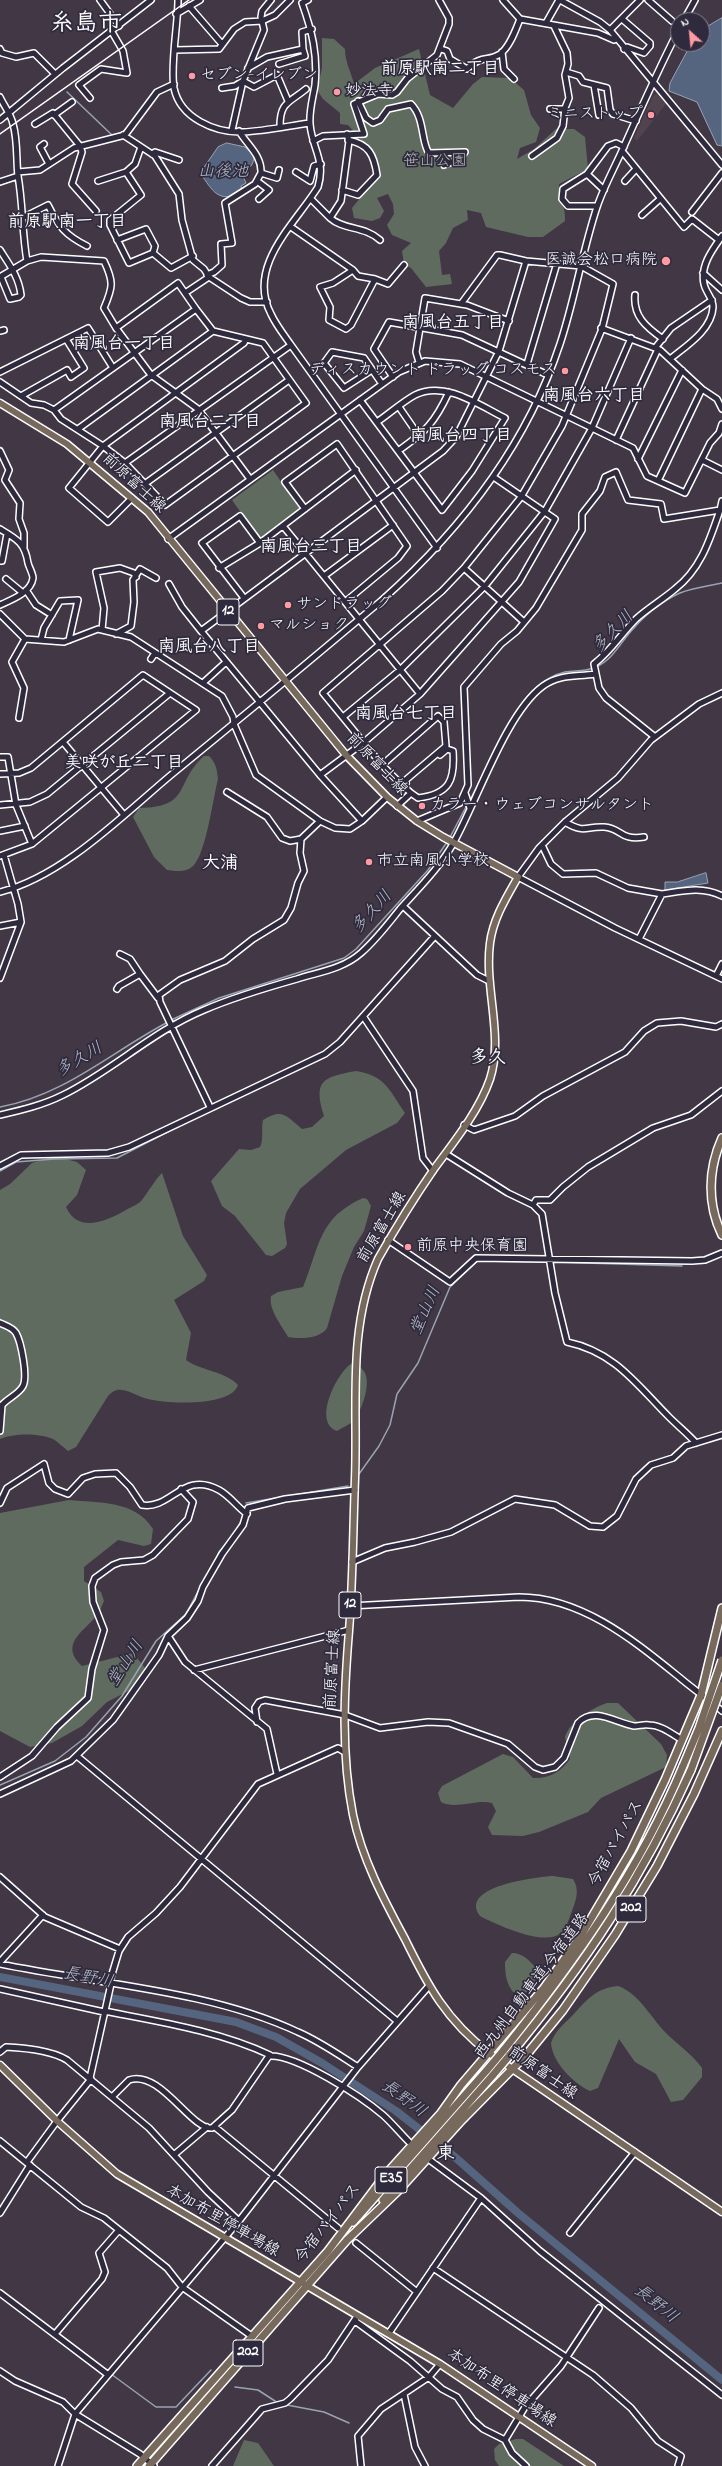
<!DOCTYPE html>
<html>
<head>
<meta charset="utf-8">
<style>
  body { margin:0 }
  #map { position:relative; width:722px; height:2466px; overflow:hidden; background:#413745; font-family:"Indie Flower",sans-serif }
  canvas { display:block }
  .north { position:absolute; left:670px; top:12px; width:40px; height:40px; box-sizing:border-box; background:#2f2a3d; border:1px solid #827f8b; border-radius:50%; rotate:333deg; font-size:11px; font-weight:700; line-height:16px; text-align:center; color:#fff }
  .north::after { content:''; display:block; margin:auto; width:14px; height:18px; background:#ff9aa2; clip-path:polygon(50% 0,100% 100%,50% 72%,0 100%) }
</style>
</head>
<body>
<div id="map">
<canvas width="722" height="2466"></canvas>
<div class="north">N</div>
</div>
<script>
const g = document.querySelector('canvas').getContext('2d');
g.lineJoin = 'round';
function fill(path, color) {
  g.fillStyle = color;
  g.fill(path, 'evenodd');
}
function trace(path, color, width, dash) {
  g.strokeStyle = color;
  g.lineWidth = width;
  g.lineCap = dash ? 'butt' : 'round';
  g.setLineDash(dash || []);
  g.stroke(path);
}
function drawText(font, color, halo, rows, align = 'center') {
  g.font = font + ' "Indie Flower","Klee One",sans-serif';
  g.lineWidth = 3.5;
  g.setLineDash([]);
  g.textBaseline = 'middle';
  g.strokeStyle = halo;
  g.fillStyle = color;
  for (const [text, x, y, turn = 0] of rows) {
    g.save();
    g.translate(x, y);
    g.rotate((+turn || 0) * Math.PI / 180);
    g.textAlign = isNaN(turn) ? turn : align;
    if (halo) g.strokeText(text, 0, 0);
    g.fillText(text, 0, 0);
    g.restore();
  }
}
fill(new Path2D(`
  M657,94L666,104L637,141L634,138L653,96Z`), '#51444f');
fill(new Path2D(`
  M322,38L334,39L345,49C345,62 351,72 354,84L375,68L419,49L430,95L453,108L473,84L482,77L510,78L524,90L531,115L540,128L536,142L520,148L517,159L534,149L556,129H574L585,137L588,169L559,184C558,201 566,204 565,221L543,237H528L486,227L481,213L467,210L468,220L453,228L446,243L439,251L442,275L450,274L452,284L426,287L411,268L404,264L402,251L411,243L392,235L387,225L394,214L393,204L388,194L377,198L384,211L380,218L372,221L354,218L352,208L369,187L380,178L376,157L348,125L340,124V113L323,99L317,90L322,68Z
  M273,470L300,509L263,538H259L232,500Z
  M204,756H209C216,763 217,769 218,779C213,798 206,854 193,866C186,873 175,871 167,870L154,857L133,817L139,808C192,807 174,783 204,756Z
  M356,1071C386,1076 389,1090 405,1113L397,1123L346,1150L300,1189L286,1213L284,1223L287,1244L285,1248L272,1256L266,1255L235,1216L222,1206L211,1181L239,1149L251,1150L260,1147C264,1139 261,1129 263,1120C283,1108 286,1116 302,1129L312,1127L324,1116C313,1081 322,1077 356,1071Z
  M54,1156L77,1162L86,1170L77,1195L66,1207C78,1234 107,1221 126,1210C131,1207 139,1204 142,1200C149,1191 154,1181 162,1173L183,1236L207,1275L204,1281L174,1300L191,1333L186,1360C201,1371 225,1371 238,1385C231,1407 167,1404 148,1399C139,1397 131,1391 122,1390C116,1389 112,1392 108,1396L76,1447L68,1451C63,1447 58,1442 53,1439C39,1433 14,1433 0,1439V1190L10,1184L32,1163Z
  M363,1198L367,1199L371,1206L364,1231L354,1247L342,1276L327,1328C320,1339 300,1339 288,1337C282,1326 268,1309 271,1296L278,1292L303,1287C320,1246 318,1218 363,1198Z
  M354,1362C358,1365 363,1369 365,1373C371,1386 361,1414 351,1423C347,1426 341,1428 337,1431C311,1422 339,1368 354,1362Z
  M69,1500C99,1503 135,1500 153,1529L151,1544L144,1546L118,1540L84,1567V1581L101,1592L104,1601C102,1605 100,1612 97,1615C85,1631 58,1644 82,1666L133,1653L145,1668L144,1683L107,1702L82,1726L52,1743L30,1747L0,1731V1513Z
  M607,1703H618L661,1744L667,1755L666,1767L601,1798L588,1812L539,1832L523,1836L492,1835L488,1827L496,1811L492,1803C477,1799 455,1810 441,1802L438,1793L442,1786L503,1754L513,1757L533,1778C549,1779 561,1772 570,1759L565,1737C570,1721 592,1708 607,1703Z
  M553,1876L573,1879C580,1890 576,1900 572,1911C569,1918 567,1928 561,1933C545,1947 497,1925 480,1916C458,1886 537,1877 553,1876Z
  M512,1953C523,1953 530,1961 537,1969L534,1986L525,1993L513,1992C506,1983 505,1973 505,1962Z
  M618,1986C639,1993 651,2018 666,2033C678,2045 692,2054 702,2068V2077L683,2100L671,2102L656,2074L635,2062L619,2039L598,2088L590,2091C574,2084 552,2062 551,2043C555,2031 563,2025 572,2016C586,2001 595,1988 618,1986Z
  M516,2439H523L564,2466H499L495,2460L494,2449L499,2444Z
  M244,2440L258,2443L274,2466H233Z`), '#606b60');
const water = new Path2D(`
  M722,18V146L717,145L697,102L669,91L670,83L691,44H702V30Z
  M227,143L245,147L254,156C253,166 251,168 241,171L246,183L241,186L242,192C218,204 213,191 200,173L218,147Z
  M706,873L708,883L665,890V882H677Z`);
fill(water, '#556580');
trace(water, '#99a3b3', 1);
trace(new Path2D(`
  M67,92L113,136
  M596,667C614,659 621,641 634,628C645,615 664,600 680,593C693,588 709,586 722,583
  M517,712C527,694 544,677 565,672C574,670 583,672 593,668
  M470,800L485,771
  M449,839L467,805
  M171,1020L219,998L344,958L356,949L428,870L447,842
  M0,1107C65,1095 111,1052 168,1022
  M0,1171L16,1162L54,1159L117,1158L183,1124
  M552,1262L682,1266
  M359,1474L379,1446L390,1425L397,1394L418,1363L450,1287L477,1261L548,1262
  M246,1503L348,1486
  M233,1535L241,1521
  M213,1565L219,1552L228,1541
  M0,1785L55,1761L86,1737L122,1696L156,1641L186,1614L204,1580
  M0,2290L52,2329
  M59,2334L107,2371
  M111,2374L156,2407H176L211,2370
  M235,2387L258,2390L275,2401
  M287,2405L324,2412L349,2423`), '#99a3b3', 1.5);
trace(new Path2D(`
  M0,1977L236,2022L276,2037L322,2063L396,2111L456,2158L518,2213L722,2380`), '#556580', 8);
const minor = new Path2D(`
  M100,0L119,26
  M178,0C178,25 170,65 174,88C180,118 215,133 243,132C265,131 288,126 310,123
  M308,0L302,3C312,31 318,55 315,85C313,98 309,110 310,124C312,149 326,160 318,187C295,224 246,266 271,314C276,325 284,335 291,345L437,548
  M503,0L520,19
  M560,0L600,22L610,30L722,165
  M648,0L672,21
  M189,6L221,43
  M176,14L200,0
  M520,19L598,33L614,40L617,39
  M622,19L650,43V46L644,53L627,47L624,49
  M684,20L695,0
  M546,23L559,0
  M610,30L640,0
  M0,49L2,53L16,57L34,53L55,74
  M441,49L447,51L450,59L467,69C482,54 488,62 500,54C510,47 516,29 520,19
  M175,50L219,49L234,29L245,22L262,21L275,15L290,0
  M502,52L504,69L514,79
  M279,64L305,56L303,49
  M248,68L267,57L303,49L302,32L312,29
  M566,72L579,76L583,82L607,88L610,110L613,114L636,121
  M594,85L599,115
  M222,88L235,86L243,81L254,87L277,75L288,101
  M0,97C4,106 11,114 13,124C18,141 16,159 18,176C23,204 22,233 27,261
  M90,98L79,85L101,69L127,73L123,51L112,32
  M358,101L366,118L373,123L380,120L388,109L411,104C425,118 421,143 429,153L465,152L460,159L444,165
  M550,109H565
  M54,115L72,102
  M0,120L63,68L151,0
  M35,124L53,113L80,146L82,152L72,184L96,211
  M280,126C280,102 289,103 306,89
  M232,130L243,81L264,30L261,17L262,11L271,0
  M347,134L349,141L341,201L330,218C343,230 365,226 380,240
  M123,135L155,156L179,194L182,220L193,260L204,269L209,277L241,298L250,302H267
  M313,141L323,136L364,134L354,104L378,94L392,95L397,92L407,79L437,55L449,24V18L439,0
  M44,144L40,147L48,162
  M141,147L135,164L126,172L141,195L110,220V225L129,263L153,253L171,268L193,256
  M622,151L684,227L692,219L719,240
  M152,154L155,152L179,160
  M532,156L557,138L563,126L565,108L569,98L565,75L568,64L567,53L554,26
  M18,172L40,170L74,148L125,135L157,92L174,84
  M296,172L310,181L314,166L321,164
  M261,173L277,178L279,170
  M587,174L604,190
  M98,181L126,172
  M257,181L269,190L259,199
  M625,181L636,169
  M0,182L18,176
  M342,190L358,195L377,175C374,155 369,144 348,140
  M311,199L330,218
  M597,206H568L562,199L563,189L587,174L608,146L616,143L624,147
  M692,212L722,173
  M642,215L660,199
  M22,218L48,205C59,227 65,235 87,246
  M291,227L353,270L333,283L320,287L330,307L329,320L346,329L351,325L375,279L358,276L353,270
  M117,240L146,229L155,246L153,253
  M0,250C9,264 19,277 21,295L19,297L10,299L1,277
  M703,273L722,290
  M207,275L214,272L222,265L221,244L232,243L225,203L255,184L261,173C262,155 247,145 239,131
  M0,277L27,261L41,257L104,261C114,282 113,287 104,308L116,328L178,283L196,309
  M375,279L388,284L404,265
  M185,293L209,277
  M635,295C633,316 646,327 663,339
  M116,328L151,375L198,409L250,479
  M601,328L660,350L702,389L717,399L722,409
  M0,331L4,330
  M655,348L671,328L712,300
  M670,359C686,346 712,330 713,307C713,298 706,293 704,284C700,266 712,250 722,236
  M419,362L416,352L425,298L467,305L509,321
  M527,364L557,263
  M372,370L344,388L324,363L332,352L364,358L382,384
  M0,372L88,328L113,368
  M393,377L374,349L389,322L462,335L548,375
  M0,382L31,403L44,405L54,410L61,419L103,446L125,463L165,505L306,403L263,343L213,331L196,309L54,410
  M21,396L67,370L71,377L84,368L66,339
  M360,400L442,510L472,471L505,418C479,405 444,380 415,395C402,402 389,414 377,422
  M399,407L419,436
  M78,429L213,331
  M616,440L658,349
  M0,451L9,470L5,480L20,503L19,519L24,533V547
  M398,451C426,431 434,424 449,392
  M638,459L682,370
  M702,460L722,470
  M125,463L291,345
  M658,481L702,389
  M146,483L289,380
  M132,498L108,522L69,488L103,446L244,343L246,339
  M305,509L285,482L337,444L407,546L398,558L345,602
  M283,526L420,694
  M0,529C17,539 25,543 28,563C29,567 33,574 33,578C31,593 11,600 0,605
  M168,539L399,372L425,361L460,364L633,448L647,476L685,493L710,443L719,433L722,424
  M0,561H2L7,534
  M219,568L260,543L356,470
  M464,568L524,622
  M324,576L393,525
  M6,579L23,593
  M169,584L182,607L201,631L320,775L362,821
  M26,590L36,605L52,615
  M244,598L202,543L240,516L260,543
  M0,614L25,639L64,642L98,629L131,637L222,696L233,717L234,724L256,775L320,821L335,828L350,829L362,821L387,797
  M102,630L104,608L96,572L120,568L134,573L136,577
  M201,631L443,451L456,437L499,351L526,261
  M116,634L131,626L134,602L133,580L140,569L156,578
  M41,640L44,628L60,601L78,600L69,640
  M151,659L155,653
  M204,682L226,662
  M722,693L699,704L651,740L618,778L565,822L539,848L518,877L615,928L722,979
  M343,717L400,670L485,586L545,511L592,428L631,338
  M19,718L24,688L12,662L25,639
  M655,737L606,698L599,688L594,664C611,651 621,634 636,619C648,608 662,600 675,589C701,569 710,539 720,510
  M63,742L124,815
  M0,757H8L16,805L32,844
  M382,765L438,716L444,722L446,746L401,784L382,765L323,693L442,591L464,568L521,497L562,426L602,329L613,284L581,266L526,261L500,255H497L461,304
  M0,774L19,773L31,768L143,675L196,710L32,844L0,856
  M320,775L363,743L420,694L519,582L555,519L495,478
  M406,783L402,785L411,793
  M227,792L267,817L282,838L290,841L301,839L320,821
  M465,793L470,808
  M0,805L30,802L47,794L170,693
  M397,806L411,793L418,798C450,794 455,780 453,751L447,749L440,755
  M417,821L460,803L468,785L464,687L501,644L517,631L536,608L582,530V514L600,491L605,477L616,472L628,500L661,504L664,519L720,510L722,501
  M565,822C585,834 585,826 604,827C622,828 620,841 644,837
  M0,831L25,826
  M542,845L551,864L563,874L596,873L628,888L662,894
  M0,892C62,877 122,816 171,775C241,718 311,660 381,601C461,530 526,447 560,344C575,299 582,252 597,207C604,186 616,165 625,144C642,106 659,68 678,31
  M403,906L477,975L489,981
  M0,926L21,922
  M639,939L662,894C683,891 702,886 722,896
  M120,954L130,959L140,974
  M716,976L722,964
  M0,978L21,922L18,904L4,855
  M117,989L119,986L140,974L158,998
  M363,1016L413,1091L423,1158L433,1171
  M210,1107L160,1002L159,995L180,980L225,961L253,939L284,920L291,908L298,883L304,871L300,853L301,839
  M0,1115C22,1110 43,1105 63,1095C112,1071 153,1031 204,1010C234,997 265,988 297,979C319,972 343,969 361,953C376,940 388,924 400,909C419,888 441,866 454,842C477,801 506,713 543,686C560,674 576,677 595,674
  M464,1125L474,1130L515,1116L543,1096L625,1052L644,1031L657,1023L681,1021L716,1027L722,1024
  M446,1154L508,1193L533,1205L542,1214L555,1293L567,1342C615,1352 637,1385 669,1417C678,1426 688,1434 696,1443
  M0,1166L21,1155L108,1153L129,1147L325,1054L340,1042L434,937
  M533,1205L536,1200H550L563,1187L588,1167L653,1128L691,1115L722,1091
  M388,1240L450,1282L476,1258L692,1261L705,1260L722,1253
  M0,1323C6,1326 12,1327 16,1333C21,1342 28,1376 23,1386C19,1394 8,1398 2,1405L0,1431
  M0,1503L7,1488L44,1464L49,1483L55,1489L68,1494L83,1478L95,1474L116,1473L130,1487L142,1505C171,1510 183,1470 219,1490C230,1496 237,1507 247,1514
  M352,1562L385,1548L415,1542L451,1532L515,1499L555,1505L590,1526L603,1527L617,1516L636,1479L651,1465L673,1458L686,1446L722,1435
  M350,1606L519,1597C581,1597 633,1640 679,1677C693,1689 708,1699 722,1711
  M168,1636L185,1662L267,1729L277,1774
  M194,1670L349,1630
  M257,1722L255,1708L259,1702L265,1700L345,1715L380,1728L428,1722L449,1723L508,1744L535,1767L543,1770L555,1767L564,1758L578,1723C594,1706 616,1723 634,1726C639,1726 644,1724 649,1725C661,1725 672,1734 682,1740
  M77,1756L397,2021
  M0,1777L32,1756L57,1727L88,1698L92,1669L104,1630L93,1602L92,1586L95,1578L113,1565L121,1562L144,1560L153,1555L188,1519L193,1502L181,1489
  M0,1794L71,1761L113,1720L159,1655L168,1636L187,1618L198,1601L203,1587L222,1554L243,1525L248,1508L285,1499L355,1490
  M0,1877L45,1917L120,1949
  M0,1962L43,1915
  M0,1964C97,1984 208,1990 298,2032C319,2041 339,2055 358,2067
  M109,1984L119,1951L128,1937L156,1913L180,1887L258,1784L338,1748L343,1751
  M0,1989L104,2012
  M104,2011C160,2022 219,2031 270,2055L269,2056
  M0,2052L6,2047C25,2048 51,2050 67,2060L149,2128L208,2192L239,2221
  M269,2056C296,2054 362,2097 383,2115C392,2123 400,2133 409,2142
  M90,2078L111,1984
  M112,2097L129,2080C160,2069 191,2130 212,2128L232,2110L269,2056
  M215,2127L338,2228
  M0,2141L81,2207L104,2218L167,2268L182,2287L253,2337
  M175,2154L207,2127
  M431,2161L481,2198L540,2251L722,2395
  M27,2162L57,2121L91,2079
  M0,2213L30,2165
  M570,2233L635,2152
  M356,2243L417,2292
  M433,2268L593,2375L631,2408L658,2441L681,2456L678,2466
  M0,2293L107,2374
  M355,2321L410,2361L442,2389L457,2397L473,2420L483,2429L505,2440L512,2453L526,2466
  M389,2333L481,2198
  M55,2334L102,2279L105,2272L99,2253L119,2230
  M0,2371L15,2381L63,2402L75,2414L140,2454L154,2466
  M404,2394L415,2447L425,2466
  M505,2440L525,2407L561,2366L599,2308
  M58,2466L75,2414L239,2221L358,2067L428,1987
  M212,2466L262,2409L285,2403L290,2399L328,2360L356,2318
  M361,2466L358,2436L381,2409L429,2377L440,2364`);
const major = new Path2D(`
  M0,403L67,444L148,512L346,755L387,797L417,821L443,837L518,877C506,898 493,919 490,943C484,988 504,1036 490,1079C479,1111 454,1142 434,1169C414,1198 395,1229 378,1259C347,1329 358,1405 355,1479C353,1530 353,1580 349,1631C344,1692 341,1754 353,1815C362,1859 384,1900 405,1939C428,1986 446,2020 489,2053L722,2212
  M0,2065L57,2121L117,2174L440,2364L592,2466`);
const highway = new Path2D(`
  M722,1138C708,1169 707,1204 722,1235
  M503,2051C574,1962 639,1872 683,1766
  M509,2056C585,1964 642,1879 691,1770
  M383,2200L493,2075
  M353,2222L487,2070
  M137,2466L328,2251L386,2174L441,2113L461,2085L544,1988L582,1934L631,1851L665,1780L701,1695L722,1608
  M149,2466L347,2240L399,2190L462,2120L527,2054L563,2010L615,1935L657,1866L694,1794L722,1731`);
trace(minor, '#fff', 8);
trace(major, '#fff', 9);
trace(highway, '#fff', 10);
trace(minor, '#2f2a3d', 5);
trace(major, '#77695c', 6);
trace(highway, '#77695c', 7);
trace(new Path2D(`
  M0,134L189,0`), '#fff', 1.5);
const highwayBridge = new Path2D(`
  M683,1766L699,1728L722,1660
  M691,1770L722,1685
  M487,2070L503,2051
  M493,2075L509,2056`);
trace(highwayBridge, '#fff', 10, []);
trace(highwayBridge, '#77695c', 7);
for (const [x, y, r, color] of [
  [192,76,4,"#ff9aa2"],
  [337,92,4,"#ff9aa2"],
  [651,115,4,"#ff9aa2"],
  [666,261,5,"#ff9aa2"],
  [565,371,4,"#ff9aa2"],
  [288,605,4,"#ff9aa2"],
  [261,626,4,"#ff9aa2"],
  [422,806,4,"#ff9aa2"],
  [369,862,4,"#ff9aa2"],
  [408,1247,4,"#ff9aa2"]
]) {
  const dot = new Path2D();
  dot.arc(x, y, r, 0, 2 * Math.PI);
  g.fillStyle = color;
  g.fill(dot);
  trace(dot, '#2f2a3d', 1.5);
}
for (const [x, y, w] of [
  [228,612,22],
  [350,1605,22],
  [631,1909,30],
  [391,2180,32],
  [248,2353,30]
]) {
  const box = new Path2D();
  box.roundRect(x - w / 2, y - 13, w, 26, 3);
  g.fillStyle = '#2f2a3d';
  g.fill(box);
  trace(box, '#fff', 1);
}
drawText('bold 15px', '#fff', null, [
  ["12",228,612],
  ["12",350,1605],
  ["202",631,1909],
  ["E35",391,2180],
  ["202",248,2353]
]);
drawText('16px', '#fff', '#2f2a3d', [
  ["セブン-イレブン",200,76],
  ["妙法寺",345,92],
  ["ミニストップ",643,115,"right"],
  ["医誠会松口病院",657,261,"right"],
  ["ディスカウント ドラッグ コスモス",557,371,"right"],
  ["サンドラッグ",296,605],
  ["マルショク",269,626],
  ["カラー・ウェブコンサルタント",430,806],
  ["市立南風小学校",377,862],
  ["前原中央保育園",416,1247]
], 'left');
drawText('16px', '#b0b5b0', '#2f2a3d', [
  ["笹山公園",435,162]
]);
drawText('16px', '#fff', '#2f2a3d', [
  ["前原富士線",133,484,43],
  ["前原富士線",376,765,46],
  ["前原富士線",383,1228,-59],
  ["前原富士線",334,1669,-87],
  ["今宿バイパス",617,1844,-61],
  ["西九州自動車道;今宿道路",533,1987,-53],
  ["前原富士線",542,2074,35],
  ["本加布里停車場線",222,2222,30],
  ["今宿バイパス",329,2224,-52],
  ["本加布里停車場線",501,2389,34]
]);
drawText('bold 17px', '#fff', '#2f2a3d', [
  ["前原駅南二丁目",440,70],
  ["前原駅南一丁目",67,223],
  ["南風台五丁目",453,324],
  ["南風台一丁目",124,345],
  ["南風台六丁目",594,397],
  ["南風台二丁目",210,423],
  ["南風台四丁目",461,437],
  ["南風台三丁目",311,548],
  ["南風台八丁目",209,648],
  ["南風台七丁目",406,715],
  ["美咲が丘二丁目",124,764]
]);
drawText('italic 17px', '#b2bac6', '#2f2a3d', [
  ["山後池",223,173],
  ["多久川",614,633,-46],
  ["多久川",373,913,-48],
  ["多久川",80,1061,-31],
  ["堂山川",427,1311,-66],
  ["堂山川",127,1664,-57],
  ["長野川",88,1979,11],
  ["長野川",403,2100,36],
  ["長野川",655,2305,39]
]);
drawText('bold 18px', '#fff', '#2f2a3d', [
  ["大浦",220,865],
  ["多久",488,1059],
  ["東",446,2155]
]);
drawText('bold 24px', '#fff', '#2f2a3d', [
  ["糸島市",86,26]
]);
</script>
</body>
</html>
